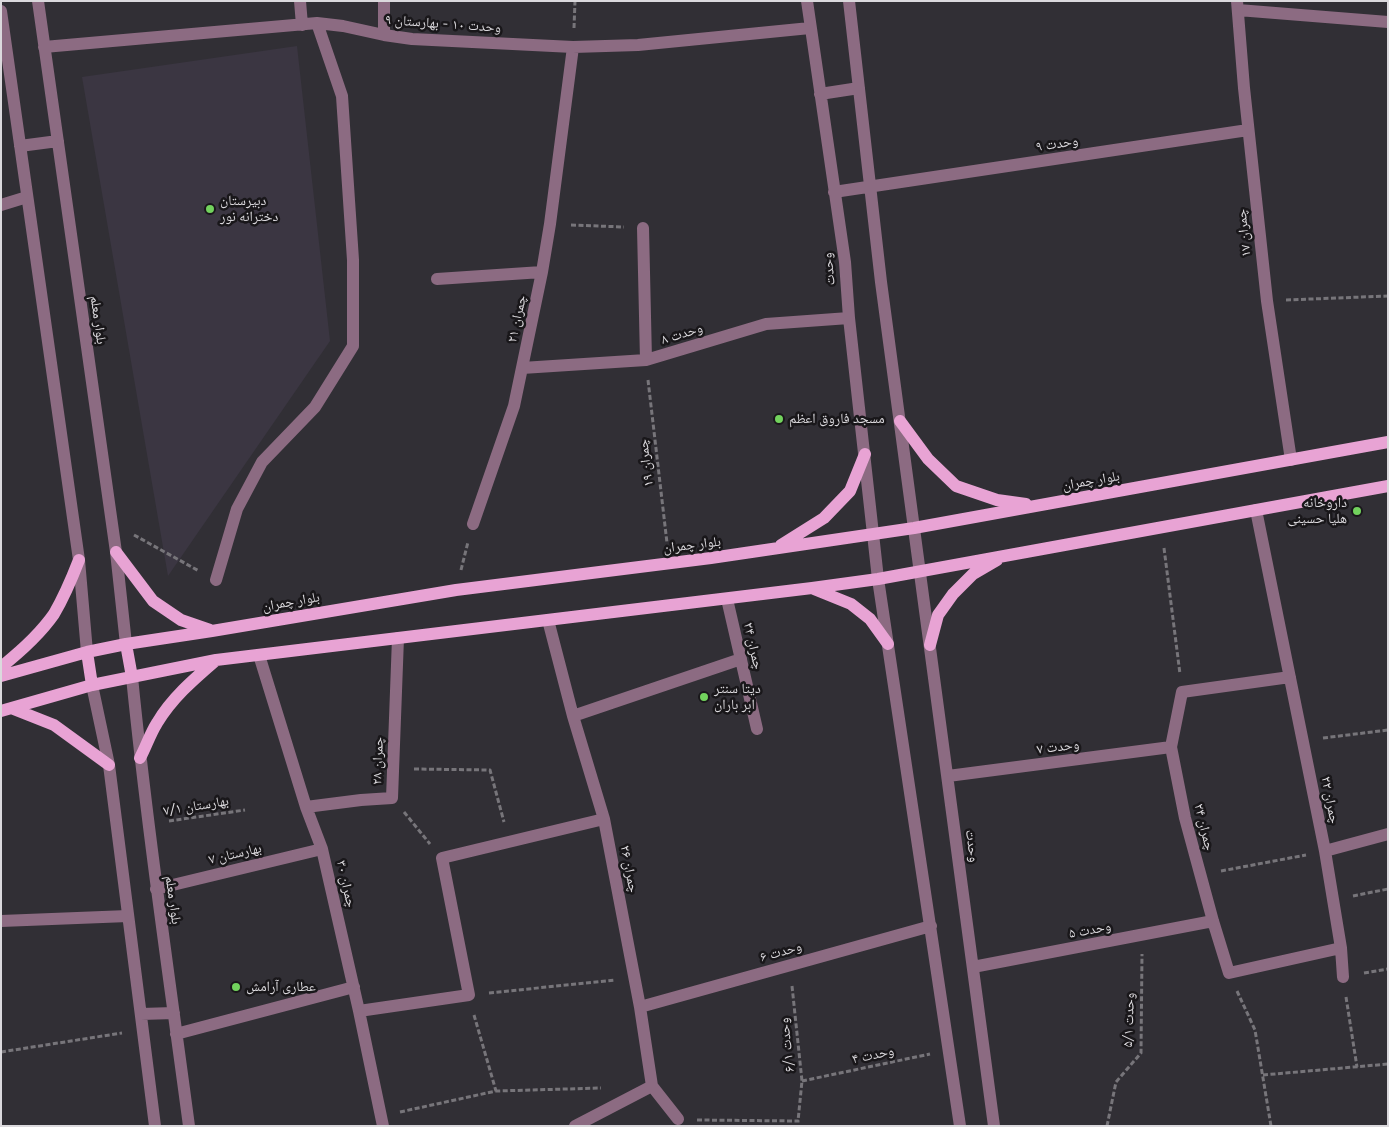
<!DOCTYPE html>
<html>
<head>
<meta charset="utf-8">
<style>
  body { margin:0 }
  #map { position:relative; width:1389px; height:1127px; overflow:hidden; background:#312f35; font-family:"Roboto Serif",serif }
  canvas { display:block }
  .frame { position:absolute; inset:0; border:2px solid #dbd9dd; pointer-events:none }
</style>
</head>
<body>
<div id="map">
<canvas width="1389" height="1127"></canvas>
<div class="frame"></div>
</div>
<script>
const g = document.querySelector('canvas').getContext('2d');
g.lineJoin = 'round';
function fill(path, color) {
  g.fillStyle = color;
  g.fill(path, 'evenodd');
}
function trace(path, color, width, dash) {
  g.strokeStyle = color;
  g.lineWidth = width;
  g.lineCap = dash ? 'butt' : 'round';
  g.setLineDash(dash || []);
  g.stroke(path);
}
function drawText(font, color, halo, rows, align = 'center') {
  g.font = font + ' "Roboto Serif","Noto Naskh Arabic",serif';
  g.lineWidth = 5;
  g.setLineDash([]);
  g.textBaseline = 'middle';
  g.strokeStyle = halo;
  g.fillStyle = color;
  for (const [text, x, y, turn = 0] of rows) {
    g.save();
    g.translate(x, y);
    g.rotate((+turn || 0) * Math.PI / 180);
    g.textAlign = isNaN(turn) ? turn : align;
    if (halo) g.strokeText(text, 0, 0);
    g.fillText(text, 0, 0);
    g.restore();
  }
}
fill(new Path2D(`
  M297,46L330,341L168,576L82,77Z`), '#3b3642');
trace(new Path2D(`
  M574,28L575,1
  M571,225L624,227
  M1286,300L1388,296
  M648,380L667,543
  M134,535L199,571
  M1164,548L1180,674
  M461,570L468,542
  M1323,738L1388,730
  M414,769L490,770L504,822
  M404,812L430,844
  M169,821L245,810
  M1221,871L1306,855
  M1353,896L1388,889
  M1364,973L1388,969
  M792,986L802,1081L798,1121
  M1237,991L1255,1030L1271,1126
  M489,993L615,980
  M1346,997L1357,1067
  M474,1015L496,1091
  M1,1052L122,1033
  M1263,1075L1388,1064
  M802,1081L930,1054
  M400,1112L496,1091L601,1088
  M697,1120L798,1121V1126
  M1107,1126L1116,1082L1141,1053L1142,954`), '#77757a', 3, [5, 2.5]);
trace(new Path2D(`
  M38,1L116,552L126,644
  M300,1L302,25
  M807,1L845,262L849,318L878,579L960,1126
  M849,1L881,282L994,1126
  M1237,1L1244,88L1267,301L1291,460
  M1238,10L1388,22
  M1,11L79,560L87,652
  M384,35V1
  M44,47L317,23L343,26L384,35L412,39L573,47L638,45L810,28
  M820,94L859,88
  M20,146L58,141
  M834,192L1248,130
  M1,205L27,197
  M643,228L646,360
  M437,279L542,272
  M522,368L646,360L766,324L849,318
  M1256,510L1325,851L1341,948L1343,977
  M473,524L514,406L542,272L550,224L573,47
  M216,580L237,509L262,462L315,407L353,346V260L342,96L317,23
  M727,599L757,729
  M548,620L573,716L604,819L640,1007L652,1086L678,1119
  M259,655L306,807L322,849L359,1011L383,1126
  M132,677C147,827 169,976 189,1126
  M1290,677L1182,692L1171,747L1185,818L1213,921L1229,973L1341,948
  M92,685L109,765L155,1126
  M573,716L741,659
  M948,776L1171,747
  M306,807L361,800L392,798L398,638
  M1325,851L1388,834
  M156,889L322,849
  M1,921L128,916
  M973,967L1213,921
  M640,1007L931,926
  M359,1011L469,995L442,858L604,819
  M141,1014L174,1013
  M176,1034L354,987
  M575,1126L652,1086`), '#8c6b82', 12);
trace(new Path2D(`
  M900,421L928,459L956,486L997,500L1026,504
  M781,545L824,518L850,491L865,454
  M116,552L153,601L181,620L210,630
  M814,589L851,604L870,619L888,644
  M126,644L132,677
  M930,645L938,615L953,594L973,574L997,560
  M87,652L92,685
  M1,667C20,652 40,634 54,614C64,597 72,578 79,560
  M1,676L87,652L126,644L212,631L456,590L711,558L914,528L1388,442
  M11,708L54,725L109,765
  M1,711L92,685L216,660L812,588L878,579L1388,486
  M140,758C146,747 150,734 157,723C172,698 193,680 215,661`), '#e8a3d4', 12);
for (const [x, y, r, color] of [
  [210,209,5,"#72d25d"],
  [779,419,5,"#72d25d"],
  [1357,511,5,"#72d25d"],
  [704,697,5,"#72d25d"],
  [236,987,5,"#72d25d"]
]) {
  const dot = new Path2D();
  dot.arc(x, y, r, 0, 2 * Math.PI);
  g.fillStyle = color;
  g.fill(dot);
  trace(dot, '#19171a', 2);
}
drawText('14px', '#dbd9dd', '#19171a', [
  ["وحدت ۱۰ - بهارستان ۹",443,24,4],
  ["وحدت ۹",1057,144,-9],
  ["چمران ۱۷",1244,233,-96],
  ["وحدت",829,269,-96],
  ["چمران ۲۱",517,319,-78],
  ["بلوار معلم",98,320,82],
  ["وحدت ۸",682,334,-17],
  ["چمران ۱۹",646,463,-97],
  ["بلوار چمران",1091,481,-10],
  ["بلوار چمران",692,545,-7],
  ["بلوار چمران",291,602,-10],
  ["چمران ۲۴",753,646,77],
  ["وحدت ۷",1058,747,-7],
  ["چمران ۲۸",378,761,-88],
  ["چمران ۲۲",1330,800,79],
  ["بهارستان ۷/۱",196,806,-9],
  ["چمران ۲۴",1204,827,76],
  ["وحدت",972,846,82],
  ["بهارستان ۷",235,854,-13],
  ["چمران ۲۶",629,869,79],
  ["چمران ۳۰",346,884,77],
  ["بلوار معلم",173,900,82],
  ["وحدت ۵",1090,930,-11],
  ["وحدت ۶",781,952,-16],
  ["وحدت ۵/۱",1129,1020,-88],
  ["وحدت ۶/۱",787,1045,-96],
  ["وحدت ۴",873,1055,-12]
]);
drawText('14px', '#dbd9dd', '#19171a', [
  ["دبیرستان",220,201],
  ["دخترانه نور",220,217],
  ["مسجد فاروق اعظم",789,419],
  ["داروخانه",1347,503,"right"],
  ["هلیا حسینی",1347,519,"right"],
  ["دیتا سنتر",714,689],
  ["ابر باران",714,705],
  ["عطاری آرامش",246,987]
], 'left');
</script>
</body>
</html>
